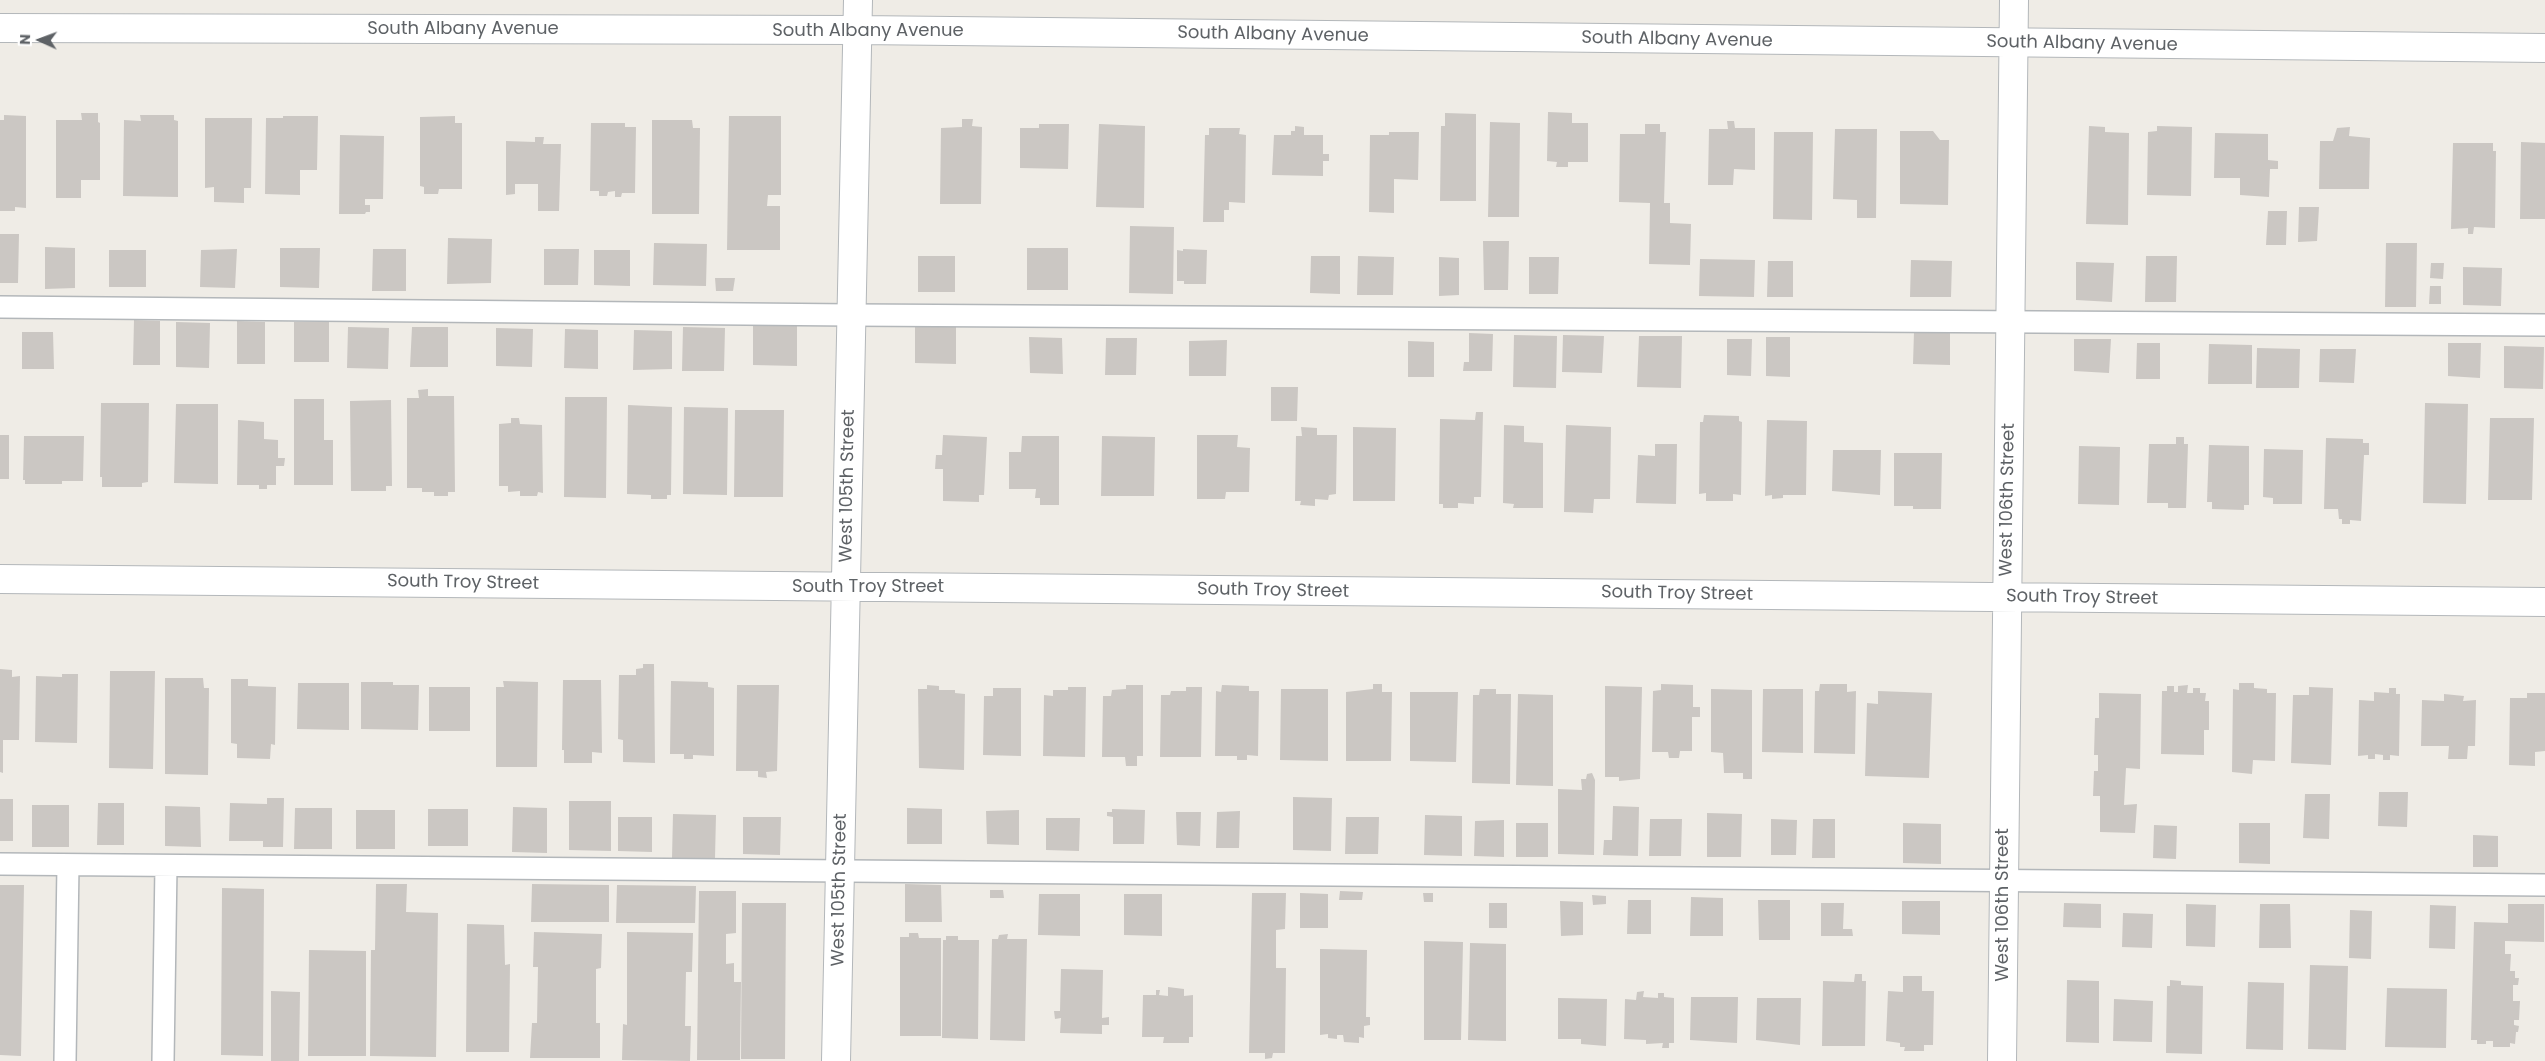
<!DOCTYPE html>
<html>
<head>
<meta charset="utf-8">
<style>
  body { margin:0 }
  #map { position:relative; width:2545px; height:1061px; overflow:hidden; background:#efece6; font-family:Poppins,sans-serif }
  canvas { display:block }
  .north { position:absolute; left:15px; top:15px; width:50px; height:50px; -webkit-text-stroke:4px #fff; paint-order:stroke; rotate:272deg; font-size:14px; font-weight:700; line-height:20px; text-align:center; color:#5e6266 }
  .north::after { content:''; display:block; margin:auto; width:18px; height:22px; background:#5e6266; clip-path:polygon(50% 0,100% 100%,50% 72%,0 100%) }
</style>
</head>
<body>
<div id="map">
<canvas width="2545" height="1061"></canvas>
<div class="north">N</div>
</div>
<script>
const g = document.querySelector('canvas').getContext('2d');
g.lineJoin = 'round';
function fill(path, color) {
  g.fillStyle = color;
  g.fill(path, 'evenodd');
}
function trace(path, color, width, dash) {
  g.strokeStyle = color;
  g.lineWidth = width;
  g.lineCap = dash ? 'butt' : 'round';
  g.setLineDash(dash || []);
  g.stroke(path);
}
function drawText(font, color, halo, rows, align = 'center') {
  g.font = font + ' Poppins,sans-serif';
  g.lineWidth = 4;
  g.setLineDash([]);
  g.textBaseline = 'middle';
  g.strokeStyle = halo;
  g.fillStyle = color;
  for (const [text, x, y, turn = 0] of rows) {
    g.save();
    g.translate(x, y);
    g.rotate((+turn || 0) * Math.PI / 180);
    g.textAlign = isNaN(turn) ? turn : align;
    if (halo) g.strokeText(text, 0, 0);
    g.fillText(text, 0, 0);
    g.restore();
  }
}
fill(new Path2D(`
  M1548,112L1572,113V123H1588V162H1568V167H1556L1557,162L1547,161Z
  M81,113H98V122L100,123V180H81V198H56V120H82Z
  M1445,113L1476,114V201H1440L1441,126H1445Z
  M4,115L26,116V208L15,207V211H0V120H4Z
  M140,115H174V120L178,121V197L123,196L124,120L141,121Z
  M283,116H318L317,170H300V195L265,194L266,118H283Z
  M455,116V123H462V189H439L438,194H424V187L420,186V117Z
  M729,116H781V195H768L767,206H780V250H727Z
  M205,118H252L251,188H244V203L214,202V187L205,188Z
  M962,119H973L972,126L982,127L981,204H940L941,128L962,127Z
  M652,120H692L693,128H700L699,214H652Z
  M1727,121H1734L1735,128H1755V170L1734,169L1733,185H1708L1709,129H1728Z
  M1490,122L1520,123L1519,217H1488Z
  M591,123H625V127H636L635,193H622L621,197H615V191L608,192L607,196H599V191H590Z
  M1039,124H1069L1068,169L1020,168V128H1039Z
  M1099,124L1145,126L1144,208L1096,207Z
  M1645,124H1660V132H1666L1664,203H1670V223L1691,224L1690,265L1649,264L1650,203L1619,202L1620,134H1645Z
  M1295,126L1304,127V135H1323V154H1329V161H1323V176L1272,175L1274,135H1291V131H1295Z
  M2089,126L2105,127V132L2129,133L2128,225L2086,224Z
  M2157,126L2192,127L2191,196L2147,195L2148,132L2157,131Z
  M2350,127L2349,136L2370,138L2369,189H2319L2320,141H2333L2337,128Z
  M1209,128H1240L1239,134L1246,135L1245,203L1229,202V210H1224V222H1203L1205,135H1209Z
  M1835,129H1877L1876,218H1857V200L1833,199Z
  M1900,131H1933L1940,140H1949L1948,205L1900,204Z
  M1389,132H1419L1418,180L1394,179V213L1369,212L1370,135H1389Z
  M1774,132H1813L1812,220L1773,219Z
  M2215,133L2268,134V160L2278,161V169H2270L2269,197L2240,195V178H2214Z
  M340,135L384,136L383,199H365V205H370V212H366L365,214H339Z
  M535,137H544L543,144H561L559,211H538V184H515V194L506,195V141L535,142Z
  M2521,142L2545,143V219H2520Z
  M2453,143H2493V151H2496L2495,228L2474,227L2473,234H2468V228L2451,229Z
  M2299,207H2319L2317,241L2298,242Z
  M2268,211H2287L2286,245H2266Z
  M1130,226L1174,227L1173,294L1129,293Z
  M0,234H19L18,283H0Z
  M448,238L492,239L491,283L447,284Z
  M1483,241H1509L1508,290H1484Z
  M654,243L707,244L706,286L653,285Z
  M2386,243H2417L2416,307H2385Z
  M45,247L75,248V288L45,289Z
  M280,248H320L319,288L280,287Z
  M1027,248H1068V290H1027Z
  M237,249L235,288L200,287L201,250Z
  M373,249H406V291H372Z
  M544,249H579L578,285H544Z
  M1183,249L1207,250L1206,284H1184V281H1177V250L1183,251Z
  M109,250H146V287H109Z
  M594,250H630V286L594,285Z
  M918,256H955V292H918Z
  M1311,256H1340V294L1310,293Z
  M1358,256L1394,257L1393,295H1357Z
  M2146,256H2177L2176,302H2145Z
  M1439,257L1459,258V295L1439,296Z
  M1529,257H1559L1558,294H1529Z
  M1700,259L1755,260L1754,297L1699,296Z
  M1911,260L1952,261L1951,297H1910Z
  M1768,261H1793V297H1767Z
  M2076,262L2114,263L2112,302L2076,300Z
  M2431,263H2444L2443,279L2430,278Z
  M2463,267L2502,268L2501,306L2463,305Z
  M715,278H735L733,291H716Z
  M2430,286H2441V304H2429Z
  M134,320L160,321V365H133Z
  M237,321L265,322V364H237Z
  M176,322L210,323L209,368L176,367Z
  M294,322H329V362H294Z
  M753,324H797V366L753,365Z
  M915,325L956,326V364L915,363Z
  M348,327L389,328L388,369L347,368Z
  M412,327H448V367H410Z
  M683,327L725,328L724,371H682Z
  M496,328L533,329L532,367L496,366Z
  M565,329L598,330V369L564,368Z
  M634,330L672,331V369L633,370Z
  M22,332H53L54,369H22Z
  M1914,332L1950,333V365L1913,364Z
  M1469,333L1493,334L1492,371H1463L1464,362H1469Z
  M1514,335L1557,336L1556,388L1513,387Z
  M1563,335L1604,336L1602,373L1562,372Z
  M1639,336H1682L1681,388L1637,387Z
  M1029,337L1062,338L1063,374L1030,373Z
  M1766,337H1790V377L1766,376Z
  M1106,338H1137L1136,375H1105Z
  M1727,339H1752L1751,376L1727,375Z
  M2074,339H2111L2109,373L2074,371Z
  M1227,340L1226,376H1189V341Z
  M1408,341L1434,342V377H1408Z
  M2137,343H2160V379H2136Z
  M2448,343H2481L2480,378L2448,376Z
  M2209,344L2252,345V384H2208Z
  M2504,346L2544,347L2543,389L2504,388Z
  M2257,348L2300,349L2299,388H2256Z
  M2320,349H2356L2354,383L2319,382Z
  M1271,387H1298L1297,421H1271Z
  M428,389V396H454L455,492H448V496H434V492H422V488H407V398H419L418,390Z
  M565,397H607L606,498L564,497Z
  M294,399H324V440H333V485H294Z
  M391,400L392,486H386V491H351L350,401Z
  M101,403H149L148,482L142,483V487H102V477H100Z
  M2425,403L2468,404L2466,504L2423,503Z
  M176,404H218V484L174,483Z
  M628,405L672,407L671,495H667V499H651V495L627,494Z
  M684,407L728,408L727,495L683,494Z
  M735,410H784L783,497H734Z
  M1476,412H1483L1481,497H1474V504L1458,503V508H1443V504H1439L1440,419L1475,420Z
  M1704,415L1739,416V421L1742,422L1741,495L1733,494V501H1706V493L1699,494L1700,422H1703Z
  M511,418H519L520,424L542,425L543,493L538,492L537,496H520V491L508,492V486H499V424L511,423Z
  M2490,418H2534L2532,500H2488Z
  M238,420L264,422V439L278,440V458H285L284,466H276V485H267V489H259V485H237Z
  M1767,420L1807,421L1806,495H1783V498L1772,499V495L1765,496Z
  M1504,425L1524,426V442L1543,443V508H1513L1514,504L1503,503Z
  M1566,425L1611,427L1610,499H1594L1593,513L1564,512Z
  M1301,427L1317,428V435H1337L1336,494L1329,495L1328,500L1315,499V506L1300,505L1301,501H1295L1296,436H1302Z
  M1353,427L1396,428L1395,501H1353Z
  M0,435H9V479H0Z
  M943,435L987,437L984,495H979V502L943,501V469H935L936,455H942Z
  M1197,435H1238L1237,447L1250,448L1249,492H1226L1225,499H1197Z
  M24,436H84L83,481H62V484H25V480H23Z
  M1022,436H1059V505H1040V498H1035L1036,489H1009V452H1021Z
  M1102,436L1155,437L1154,496H1101Z
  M2176,437H2184V444H2188L2186,508H2168V503H2147L2149,444H2176Z
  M2326,438L2363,439V443H2369V455H2364L2361,521L2350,520V524H2342V519H2339L2338,509H2324Z
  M1655,444H1677L1676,504L1636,503L1638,455L1655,456Z
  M2209,445L2249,446V505H2244V510L2212,509V502H2207Z
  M2079,446L2120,447L2119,505L2078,504Z
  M2264,449L2303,450L2302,504H2273V498L2263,497Z
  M1833,450H1881L1880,495L1832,491Z
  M1894,453H1942L1941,509H1913V506H1894Z
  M643,664H654L655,763L623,762V740L618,739L619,675H636V669L643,668Z
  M0,669L12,670V677L20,676L19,740H3V773L0,772Z
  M110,671H155L153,769L109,768Z
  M62,674H78L77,743L35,742L36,676L62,677Z
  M165,678H203L204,688H209L208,775L165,774Z
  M231,679H248V686L276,687L275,745L271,744L270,759L237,758V744L231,743Z
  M563,680H601L602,753L592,752V763H564V750H562Z
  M503,681L538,682L537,767H496V687H504Z
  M671,681L708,682V687L714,688V756L693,755V759H684V754H670Z
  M361,682H393V685H419L418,730L361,729Z
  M298,683H349V730L297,729Z
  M2239,683H2254V688L2267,689V693H2276L2275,761L2253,760L2252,774L2232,772L2233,689L2239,690Z
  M1373,684H1382V692H1392L1391,761H1346V692L1373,689Z
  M1661,684L1693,685V707H1700V717H1692V751H1680L1679,758H1669L1668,752H1652L1653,691L1661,690Z
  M1820,684H1847V692L1856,691L1855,754L1814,753L1815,691H1819Z
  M737,685H779L777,771L766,772L767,778L758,777V771H736Z
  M927,685L939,686V690H955V693L965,694L964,770L919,768L918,689H927Z
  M1126,685H1143V756H1137V766H1126L1125,757H1102L1103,696H1111L1112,690L1126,689Z
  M1222,685L1249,686V691H1259L1258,756L1247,755V760H1237V756H1215L1216,691L1221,692Z
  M2188,685L2187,693H2193V688H2200V693H2206L2205,701H2209V730H2204V755L2161,754L2162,691H2167V686H2174V692H2178V686Z
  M1605,686L1642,687L1640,779L1619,781V777H1605Z
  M429,687H470V731H429Z
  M1068,687H1086L1085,757L1043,756L1044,695L1053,696V690H1068Z
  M1186,687H1202L1201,757H1160L1161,695H1170L1171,691H1186Z
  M2309,687L2333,688L2331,765L2291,763L2293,695H2309Z
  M993,688H1021V756L983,755L984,696H993Z
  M2389,688H2396V694H2400L2399,756L2390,755V760H2383V755L2375,754V759H2368V755L2358,756L2359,700L2374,701V692L2389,693Z
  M1281,689H1328V761L1280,760Z
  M1480,689H1496V694H1511L1510,784L1472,783L1473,695H1479Z
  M1711,689L1752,690V779H1743V773H1724L1723,753L1711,752Z
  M1763,689H1803V753L1762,752Z
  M1878,691L1932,693L1929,778L1865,776L1867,703L1878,704Z
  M1410,692H1458L1456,762L1410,761Z
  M2099,693L2141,694L2140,769L2126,768L2124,805L2137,804L2135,833L2100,832V796H2093L2094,771H2098V755H2094L2095,718H2099Z
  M2527,693H2545V751L2535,752V766L2509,765L2510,698H2527Z
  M1518,694L1553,695V786L1516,785Z
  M2444,694L2464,696L2463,701L2476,700L2475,746H2468L2467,759H2448L2449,746H2421L2422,700L2444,701Z
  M1592,773L1595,780L1594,855L1558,854V789L1582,790L1581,779H1586L1587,774Z
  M2379,792H2408L2407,827L2378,826Z
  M2305,794H2330L2329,839L2303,838Z
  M1293,797L1332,798L1331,851L1293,850Z
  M267,798H284L283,847H263V841H229L230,803L267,804Z
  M0,799H13V841H0Z
  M569,801H611V851L569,850Z
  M98,803H124V845H97Z
  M32,805H69V847H32Z
  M165,806L200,807L201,847L165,846Z
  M1613,806L1639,807L1638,856L1603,855L1604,840H1612Z
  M513,807L547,808V853L512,852Z
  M295,808H332V849H294Z
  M907,808L942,809V844H907Z
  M428,809H468V846H428Z
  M1112,809L1145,810L1144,844H1113V817L1107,816V812H1112Z
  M356,810H395V849H356Z
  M1019,810V845L987,844L986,811Z
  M1240,811L1239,848H1216L1217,812Z
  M1176,812H1201L1200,846L1177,845Z
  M1707,813L1742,814L1741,857H1707Z
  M673,814L716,815L715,858H672Z
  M1425,815L1462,816V856L1424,855Z
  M618,817H652V852L618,851Z
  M743,817H781L780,855L743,854Z
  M1346,817H1379L1378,854H1345Z
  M1046,818H1080L1079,851L1046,850Z
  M1650,819H1682L1681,856H1649Z
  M1771,819L1797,820L1796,855H1771Z
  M1813,819H1835V858H1812Z
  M1504,820V857L1474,856L1475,821Z
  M1516,823H1548V857H1516Z
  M1903,823L1941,824V864L1903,863Z
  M2239,823H2270V864L2239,863Z
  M2154,825L2177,826L2176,859L2153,858Z
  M2473,835L2498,836V867H2473Z
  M376,884H407L406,912L438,913L436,1057L370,1056L371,950H375Z
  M532,884L609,885V922H531Z
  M905,884L941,885L942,922H905Z
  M0,885H24L21,1056L0,1055Z
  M617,885L696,886L695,923H616Z
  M222,888L264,889L263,1056L221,1055Z
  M990,890H1003L1004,898H990Z
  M699,891H736V933L726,934V964L734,963V982H741L740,1060H697Z
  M1340,891L1363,892L1362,900H1339Z
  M1252,893H1286L1285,929L1276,930V968H1286L1285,1053H1273L1272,1058L1265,1059V1053H1249Z
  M1300,893L1328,894V928H1300Z
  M1423,893H1433V902H1424Z
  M1039,894H1080V936L1038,935Z
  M1124,894H1162V936L1124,935Z
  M1592,895L1606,896V904L1593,905Z
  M1691,897L1723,898V936H1690Z
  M1628,900H1651V934H1627Z
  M1758,900H1790V940H1759Z
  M1560,901L1583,902V935L1561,936Z
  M1902,901H1940V935L1902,934Z
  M742,903H786L785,1059H741Z
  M1489,903H1507V928H1489Z
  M1821,903H1844L1843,929H1852L1853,936H1821Z
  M2064,903L2101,904V928L2063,927Z
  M2186,904L2216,905L2215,947L2186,946Z
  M2260,904H2290L2291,948H2259Z
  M2508,904H2544V942L2505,941V954H2511L2510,971H2515V978H2519L2518,985H2513V1001H2520L2519,1020H2514V1025L2519,1026L2518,1032H2516L2515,1044L2510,1043V1047H2493V1041H2486V1044H2477V1040H2471L2474,922L2508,923Z
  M2430,905L2456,906L2455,949L2429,948Z
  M2350,910L2372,911L2371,959L2349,958Z
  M2123,913L2153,914L2152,948L2122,947Z
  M467,924L504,925L505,965L510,964L509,1052H466Z
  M534,932L602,934L601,968L596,969V1023H600V1058H530L532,1023H537L538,967H533Z
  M627,932L693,933L692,972H686L685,1026H691L690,1061L622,1060L623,1024L627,1025Z
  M909,933H918L919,938H941V1036H900V937H909Z
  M1008,934L1007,939H1027L1025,1041L990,1040L992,939H998L999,935Z
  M946,936H958V940H979L978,1039L942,1038L943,940H946Z
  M1424,941L1463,942L1461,1040H1424Z
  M1470,943L1506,944V1041L1468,1040Z
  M1320,949L1367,950L1366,1017H1370V1025L1364,1026V1038L1359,1037V1043L1344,1042L1343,1035H1337V1039L1328,1038V1034L1320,1035Z
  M309,950L366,951V1056H308Z
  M2310,965L2348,966L2346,1050L2308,1049Z
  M1061,969L1103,970L1102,1018L1109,1017V1025H1102V1034L1060,1033L1061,1018L1055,1019L1054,1011H1060Z
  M1855,974H1862V981H1866L1865,1046H1822L1823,981L1854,982Z
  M1903,976H1922V991H1934L1933,1045H1924V1051H1904L1905,1047H1900V1043L1886,1041L1888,991L1903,992Z
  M2067,980L2099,981V1043L2066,1042Z
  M2170,980L2181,981V985L2203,986L2202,1054L2166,1053L2167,986H2170Z
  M2248,982L2284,983L2283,1050L2246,1049Z
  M1168,987L1184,989V996L1193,995V1037H1189V1043H1163L1164,1037H1142L1143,995H1156V990H1160L1159,995L1168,996Z
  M2387,988L2447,989L2446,1048L2385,1047Z
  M271,991L300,992L299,1061H271Z
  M1644,991L1643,997L1658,998V993H1664V997L1674,998V1043H1669V1048H1662L1663,1043L1646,1044V1040L1624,1039L1625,999L1636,1000L1637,992Z
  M1691,997H1738L1737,1043L1690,1040Z
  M1558,998L1607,999L1606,1046L1581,1044V1039H1558Z
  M1757,998H1801L1800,1045L1756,1040Z
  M2114,999L2153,1001L2152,1042L2113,1041Z`), '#cbc7c3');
const service = new Path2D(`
  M0,307L852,315L2545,325
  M0,864L2545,885
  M65,1061L68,865
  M163,1061L166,866`);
const minor = new Path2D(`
  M0,28L858,30L2545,48
  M0,579L2545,602
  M836,1061L858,0
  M2002,1061L2014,0`);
trace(service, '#b3b7ba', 24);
trace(minor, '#b3b7ba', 30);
trace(service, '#fff', 21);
trace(minor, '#fff', 28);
drawText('18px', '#5e6266', '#fff', [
  ["South Albany Avenue",463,29],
  ["South Albany Avenue",868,31],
  ["South Albany Avenue",1273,35,1],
  ["South Albany Avenue",1677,40,1],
  ["South Albany Avenue",2082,44,1],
  ["West 105th Street",848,486,-89],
  ["West 106th Street",2008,500,-89],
  ["South Troy Street",463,583,1],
  ["South Troy Street",868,587],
  ["South Troy Street",1273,591,1],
  ["South Troy Street",1677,594,1],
  ["South Troy Street",2082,598,1],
  ["West 105th Street",840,890,-89],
  ["West 106th Street",2003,905,-90]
]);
</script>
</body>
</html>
